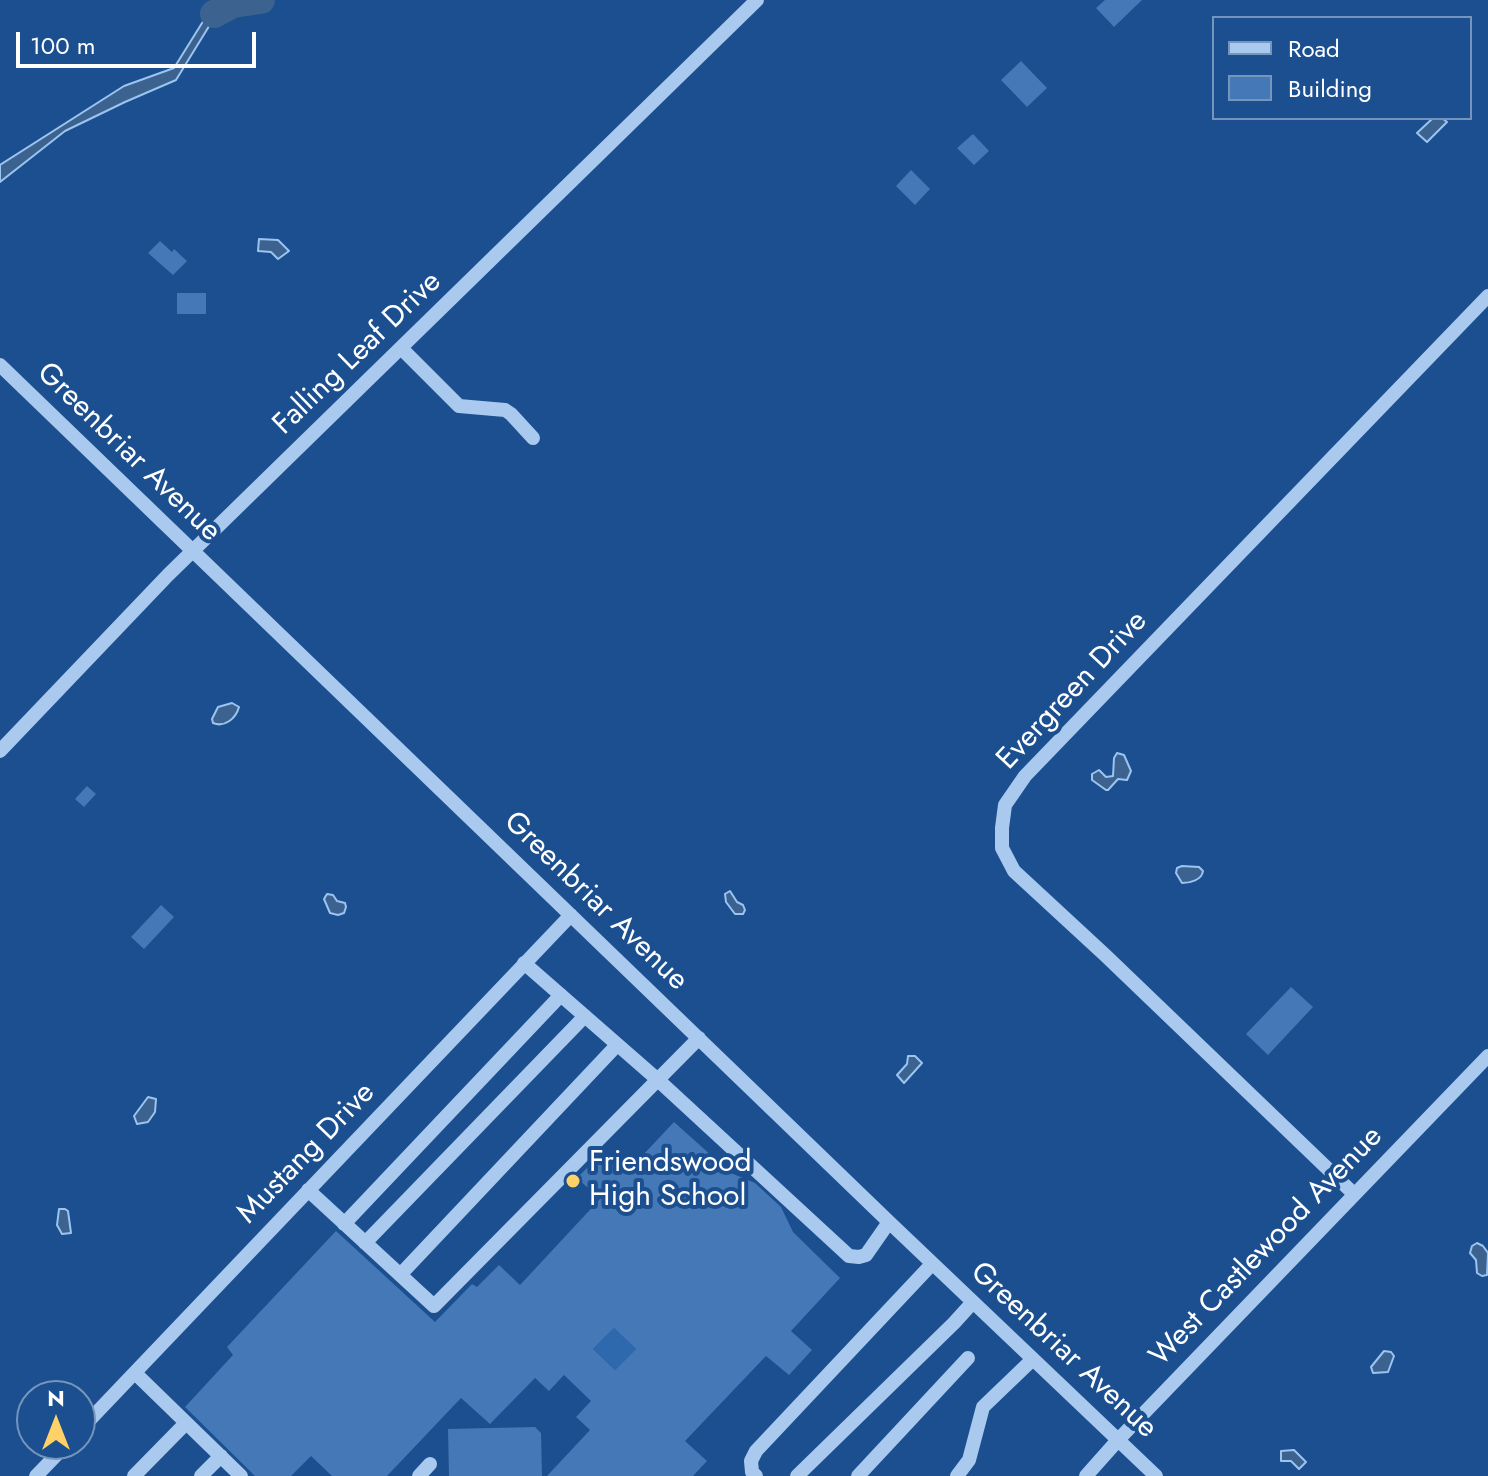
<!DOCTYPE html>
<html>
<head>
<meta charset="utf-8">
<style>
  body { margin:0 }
  #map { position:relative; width:1488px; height:1476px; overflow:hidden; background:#1b4f8f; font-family:Jost,sans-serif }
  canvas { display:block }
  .legend { position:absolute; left:1212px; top:16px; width:260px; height:104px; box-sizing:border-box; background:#1b4f8f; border:2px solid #7695bc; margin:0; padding:10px 14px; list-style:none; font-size:24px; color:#fff }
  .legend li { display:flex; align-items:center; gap:16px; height:40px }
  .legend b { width:40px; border:2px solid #7695bc }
  .north { position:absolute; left:16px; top:1380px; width:80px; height:80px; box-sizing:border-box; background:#1b4f8f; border:2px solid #7695bc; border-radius:50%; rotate:0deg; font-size:22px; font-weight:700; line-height:32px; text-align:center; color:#fff }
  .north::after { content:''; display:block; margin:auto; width:28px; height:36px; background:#ffd166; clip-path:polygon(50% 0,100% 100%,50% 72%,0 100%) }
  .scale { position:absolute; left:16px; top:32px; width:240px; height:36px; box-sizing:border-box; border:4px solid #fff; border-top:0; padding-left:10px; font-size:24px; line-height:28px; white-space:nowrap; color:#fff; -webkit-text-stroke:6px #1b4f8f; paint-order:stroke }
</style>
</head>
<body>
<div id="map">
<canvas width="1488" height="1476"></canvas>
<ul class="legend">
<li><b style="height:10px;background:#a9c9ee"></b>Road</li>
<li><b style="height:22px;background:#4478b7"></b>Building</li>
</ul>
<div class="north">N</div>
<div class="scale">100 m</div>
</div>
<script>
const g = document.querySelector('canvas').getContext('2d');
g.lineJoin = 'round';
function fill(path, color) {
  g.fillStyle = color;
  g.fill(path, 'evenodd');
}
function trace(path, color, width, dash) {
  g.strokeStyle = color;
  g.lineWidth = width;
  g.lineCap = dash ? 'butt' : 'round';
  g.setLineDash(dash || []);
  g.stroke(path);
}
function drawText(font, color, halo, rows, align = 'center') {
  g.font = font + ' Jost,sans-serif';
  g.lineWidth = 8;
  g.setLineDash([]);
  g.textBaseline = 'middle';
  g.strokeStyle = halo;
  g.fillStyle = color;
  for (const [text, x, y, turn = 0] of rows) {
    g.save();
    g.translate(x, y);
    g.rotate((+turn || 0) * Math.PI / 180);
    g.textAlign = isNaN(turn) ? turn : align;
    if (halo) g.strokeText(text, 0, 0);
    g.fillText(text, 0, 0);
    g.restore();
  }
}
fill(new Path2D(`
  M614,1328L636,1349L615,1370L593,1349Z`), '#2e69ad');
const water = new Path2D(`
  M233,0H252L211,23L176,80L125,102L65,131L0,182V165L124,86L174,68L212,7Z
  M1433,118H1442L1447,122L1427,142L1417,133Z
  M259,239L278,240L289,251L278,259L271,252L258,251Z
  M232,703L239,707C236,718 225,728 213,723L212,719L218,707Z
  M1117,753L1124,755L1131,771L1127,780L1118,779L1108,790H1106L1092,780V774L1099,770L1106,777L1113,776L1114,758Z
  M1182,866L1199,867L1203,871C1202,880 1190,883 1182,883L1176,873L1177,868Z
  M730,891L737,902L743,905L745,910L743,914H735L726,902L725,894Z
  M327,894L333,895L337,901L345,903L346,907L344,913L338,915L330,913L324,899Z
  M908,1056H915L922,1063L904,1083L897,1075L907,1064Z
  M148,1097L156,1099L155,1112L148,1122L137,1124L134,1116Z
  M59,1209H65L68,1211L71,1233L62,1234L57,1225Z
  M1477,1243L1483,1246L1488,1253L1487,1275L1482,1276L1477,1273L1476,1260L1470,1253L1472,1246Z
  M1384,1351L1391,1352L1394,1356L1388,1372L1373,1373L1371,1367Z
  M1294,1450L1306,1462L1299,1469L1291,1461H1281V1451Z`);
fill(water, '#3c6290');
trace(water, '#9cc4f0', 2);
trace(new Path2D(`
  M214,14L233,4L261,0`), '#3c6290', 28);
fill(new Path2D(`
  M1105,0H1142L1114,27L1096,8Z
  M1021,61L1047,88L1027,107L1001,80Z
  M973,134L989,151L974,165L957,148Z
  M911,170L930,189L915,205L896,186Z
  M160,241L172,252L174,249L187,261L173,275L148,253Z
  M177,293H206V314H177Z
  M87,786L96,794L84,807L75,799Z
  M161,905L174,917L144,949L131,937Z
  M1291,987L1313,1007L1268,1055L1246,1034Z
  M674,1122L731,1173L755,1183L781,1207L793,1232L840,1278L791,1331L812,1350L789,1375L766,1356L685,1441L707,1461L693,1476H547L590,1430L576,1417L591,1401L564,1375L549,1391L535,1378L490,1424L461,1398L387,1476H332L311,1456L291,1476H255L185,1407L233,1355L227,1347L336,1231L435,1322L472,1284L477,1287L499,1265L520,1285L600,1199L577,1178L603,1152L626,1173ZM614,1328L636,1349L615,1370L593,1349Z
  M535,1427L541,1433L542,1476H449L448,1429Z`), '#4478b7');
trace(new Path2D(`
  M401,348L459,406L505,410L511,414L533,438
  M0,365L889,1222L1156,1476
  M0,751L168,575L757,0
  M524,963L658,1080L849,1256L859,1257L866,1255L889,1222
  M308,1190L434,1306L699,1038
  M1354,1194L1105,955L1014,871L1002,848V828L1005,805L1025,776L1488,296
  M344,1224L561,995
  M365,1243L585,1016
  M400,1275L617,1045
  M135,1373L241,1476
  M80,1430L571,915
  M36,1476L67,1444
  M134,1476L186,1423
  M201,1476L221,1456
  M419,1476L430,1464
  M756,1476L752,1472L751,1461L756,1451L932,1264
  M797,1476L954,1323L973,1302
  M858,1476L968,1358
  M957,1476L969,1460L983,1407L1033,1359
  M1086,1476L1118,1440L1488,1056`), '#a9c9ee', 14);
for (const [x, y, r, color] of [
  [573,1181,8,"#ffd166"]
]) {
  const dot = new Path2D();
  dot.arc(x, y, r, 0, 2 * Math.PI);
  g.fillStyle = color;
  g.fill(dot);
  trace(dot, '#1b4f8f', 3);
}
drawText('30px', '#fff', '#1b4f8f', [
  ["Falling Leaf Drive",358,354,-44],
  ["Greenbriar Avenue",128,453,44],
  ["Evergreen Drive",1073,691,-47],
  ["Greenbriar Avenue",595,902,44],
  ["Mustang Drive",307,1154,-46],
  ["West Castlewood Avenue",1267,1247,-46],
  ["Greenbriar Avenue",1063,1351,43]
]);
drawText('30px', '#fff', '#1b4f8f', [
  ["Friendswood",589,1164],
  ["High School",589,1198]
], 'left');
</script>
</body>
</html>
